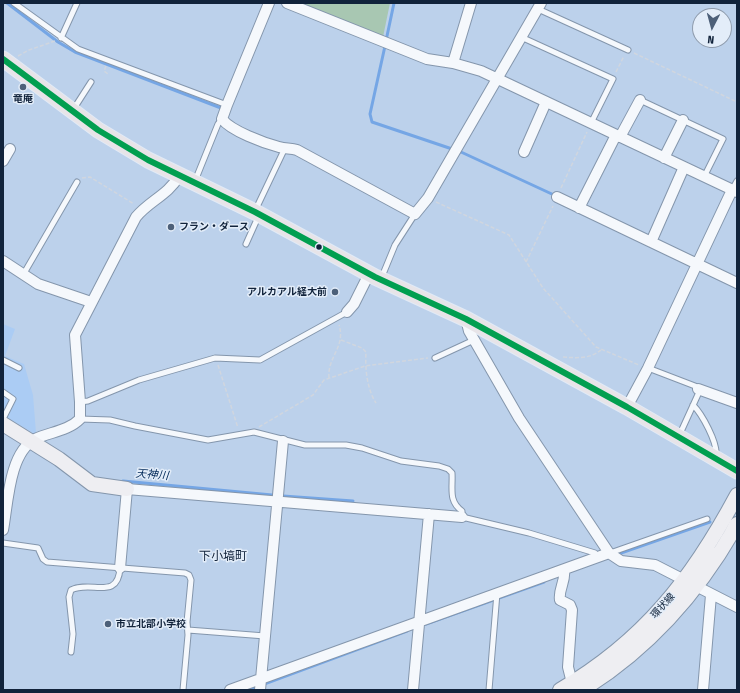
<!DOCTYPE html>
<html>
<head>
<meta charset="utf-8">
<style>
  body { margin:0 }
  #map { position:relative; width:740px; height:693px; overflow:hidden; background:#bcd1eb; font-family:"Fira Sans Condensed",sans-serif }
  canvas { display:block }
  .frame { position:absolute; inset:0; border:4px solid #11233b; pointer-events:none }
  .north { position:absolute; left:692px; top:8px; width:40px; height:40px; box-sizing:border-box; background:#e3edf9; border:1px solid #8f9cad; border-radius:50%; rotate:186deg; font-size:11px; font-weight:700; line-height:16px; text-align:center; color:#11233b }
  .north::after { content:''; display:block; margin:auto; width:14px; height:18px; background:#4d6079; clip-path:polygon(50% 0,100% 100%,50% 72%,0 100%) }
</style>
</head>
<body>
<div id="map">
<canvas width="740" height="693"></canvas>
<div class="frame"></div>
<div class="north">N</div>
</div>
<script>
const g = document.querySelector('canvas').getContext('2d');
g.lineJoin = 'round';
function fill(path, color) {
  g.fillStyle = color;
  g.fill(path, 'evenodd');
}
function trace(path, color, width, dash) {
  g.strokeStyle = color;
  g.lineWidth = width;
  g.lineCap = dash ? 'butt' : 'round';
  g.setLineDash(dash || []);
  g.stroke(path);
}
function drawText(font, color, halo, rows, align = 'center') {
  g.font = font + ' "Fira Sans Condensed","Noto Sans JP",sans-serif';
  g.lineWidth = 3;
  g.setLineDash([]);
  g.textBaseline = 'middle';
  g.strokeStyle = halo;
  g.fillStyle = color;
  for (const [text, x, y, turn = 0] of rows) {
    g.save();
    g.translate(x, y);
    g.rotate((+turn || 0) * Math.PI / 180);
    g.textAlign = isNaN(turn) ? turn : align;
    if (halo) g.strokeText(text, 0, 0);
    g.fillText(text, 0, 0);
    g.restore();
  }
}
fill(new Path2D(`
  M3,324L15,329L5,356L24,364L33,395L36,433H33L13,421L12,424L3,419Z`), '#abccf4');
fill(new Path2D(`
  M298,3H390L383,37Z`), '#a8c7b2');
trace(new Path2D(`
  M7,3L58,42L75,52L221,108
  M387,36L394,3
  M385,46L370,114L372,122L461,152L554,195
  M123,481L272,495
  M283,496L353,501
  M621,553L710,522
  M426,624L544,582
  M248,690L407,631`), '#75a6e5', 3);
const lane = new Path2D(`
  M14,3L78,49L227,105
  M538,9L628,50
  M521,37L613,79L591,123
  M61,38L77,3
  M640,100L723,139L704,177
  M73,110L91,82
  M195,181L218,124L222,119
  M732,190L737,181
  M255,211L285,148
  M246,244L259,215
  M23,275L77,182
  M381,279L395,245L415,214
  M435,358L474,340
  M3,360L19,368
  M648,368L695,386L698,389
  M3,392L13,399L3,419
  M80,402L88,401L139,380L215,358L260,360L347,312
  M693,405C702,414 718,443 716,456
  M80,419L110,420L135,426L208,440L254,432L305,445H346L362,448L401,461L439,466L448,469L452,473C453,488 448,501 462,511V517L529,533L595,553L597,557
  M679,436L700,390
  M3,543L38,548L43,559L47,562L185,573L189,575L191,580L187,622L188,635L183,690
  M610,553L707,519
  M188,630L265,636
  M71,652L73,634L69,597L71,590C91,580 118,601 120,568
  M489,690L497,593`);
const street = new Path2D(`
  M269,3L227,105L222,119C231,131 264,143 279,147C285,149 291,148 297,150L415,214L428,198L541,3
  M287,3L427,59L453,63L481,71L737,192
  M453,63L471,3
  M620,137L640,100
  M524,152L546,102
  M664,158L683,120
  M3,161L10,149
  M557,197L737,283
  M579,208L616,135
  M651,242L684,167
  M3,261L38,284L91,302
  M347,312L354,304L369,274
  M466,319L469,331L519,418L609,553L621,561L655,565L737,607
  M698,389L737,403
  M627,407L648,368L732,190
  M3,530C8,503 9,453 35,439C50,432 68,431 80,419V402L75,335L136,217C149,201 168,195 179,176
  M120,568L127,489L462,517
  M564,570C566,581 558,590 560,600L570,605L572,610L568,667L572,683
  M230,690L609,553
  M260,690L283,441
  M413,690L429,514
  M703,690L711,595`);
const secondary = new Path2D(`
  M3,424L59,459L92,484L127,489
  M560,690C644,641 692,579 737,495
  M582,690C648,649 699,592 737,524`);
const primary = new Path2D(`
  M3,59L98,130L148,160L255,212L375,277L466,319L627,407L737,471`);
trace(lane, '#8496ac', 7);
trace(street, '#8496ac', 12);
trace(secondary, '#8496ac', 16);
trace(primary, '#e1eaf6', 17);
trace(new Path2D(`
  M634,53L737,102
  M18,56L29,50L55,41
  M106,66L104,71L108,74
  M616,72L624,56
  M82,178L90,177L134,204
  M561,188L587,132
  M436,202L509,235L543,288L596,347L639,365
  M526,262L553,206
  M341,340L362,348L366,352C365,369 367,389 376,403
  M563,357C577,358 590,359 601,350
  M218,365L238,428
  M329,378C327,357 346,347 339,325
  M259,427L313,395L324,380L365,366L428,358`), '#d0d6df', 1.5, [4, 2]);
trace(lane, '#f5f8fc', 5);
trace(street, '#f5f8fc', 10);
trace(secondary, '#eeeef2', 14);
trace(primary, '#e7e4e8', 15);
trace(new Path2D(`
  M3,59L98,130L148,160L255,212L375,277L466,319L627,407L737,471`), '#019f50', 6);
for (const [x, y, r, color] of [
  [23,87,4,"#4d6079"],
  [171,227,4,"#4d6079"],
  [319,247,3.5,"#11233b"],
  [335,292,4,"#4d6079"],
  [108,624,4,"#4d6079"]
]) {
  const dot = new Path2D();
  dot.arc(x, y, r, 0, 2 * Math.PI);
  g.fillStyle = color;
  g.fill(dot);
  trace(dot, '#e3edf9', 1.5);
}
drawText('bold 10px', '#11233b', '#e3edf9', [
  ["竜庵",23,99,"center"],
  ["フラン・ダース",179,227],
  ["アルカアル経大前",327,292,"right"],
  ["市立北部小学校",116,624]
], 'left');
drawText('10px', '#11233b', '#e3edf9', [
  ["環状線",663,606,-48]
]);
drawText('italic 11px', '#002858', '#e3edf9', [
  ["天神川",152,475,5]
]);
drawText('12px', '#11233b', '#e3edf9', [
  ["下小塙町",223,557]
]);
</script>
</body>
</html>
